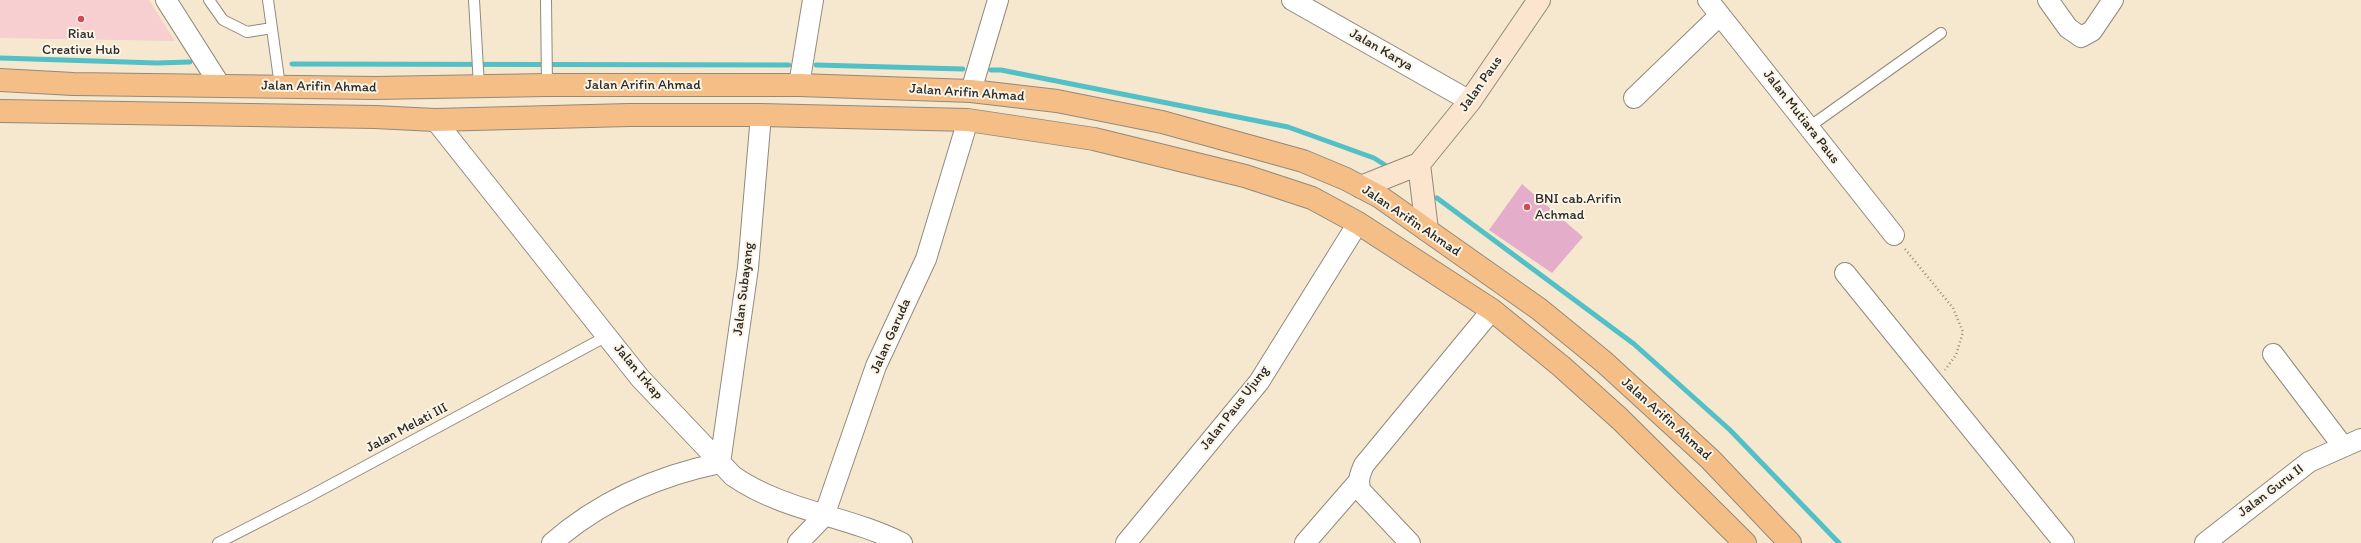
<!DOCTYPE html>
<html>
<head>
<meta charset="utf-8">
<style>
  body { margin:0 }
  canvas { display:block; background:#f5e8cf }
</style>
</head>
<body>
<canvas width="2361" height="543"></canvas>
<script>
const g = document.querySelector('canvas').getContext('2d');
g.lineJoin = 'round';
function fill(path, color) {
  g.fillStyle = color;
  g.fill(path, 'evenodd');
}
function trace(path, color, width, dash) {
  g.strokeStyle = color;
  g.lineWidth = width;
  g.lineCap = dash ? 'butt' : 'round';
  g.setLineDash(dash || []);
  g.stroke(path);
}
function drawText(font, color, halo, rows, align = 'center') {
  g.font = font + ' Itim,sans-serif';
  g.lineWidth = 4;
  g.setLineDash([]);
  g.textBaseline = 'middle';
  g.strokeStyle = halo;
  g.fillStyle = color;
  for (const [text, x, y, turn = 0] of rows) {
    g.save();
    g.translate(x, y);
    g.rotate((+turn || 0) * Math.PI / 180);
    g.textAlign = isNaN(turn) ? turn : align;
    if (halo) g.strokeText(text, 0, 0);
    g.fillText(text, 0, 0);
    g.restore();
  }
}
fill(new Path2D(`
  M0,0H149L175,41L0,38Z`), '#f7cfd0');
trace(new Path2D(`
  M0,58L157,63L190,62
  M292,64L789,65
  M816,65L963,69
  M991,70H1001L1288,127L1374,158L1385,165
  M1437,198L1634,344L1730,430L1839,543`), '#52c0c6', 5);
fill(new Path2D(`
  M1522,184L1583,237L1552,273L1489,230Z`), '#e4adca');
const service = new Path2D(`
  M209,0L223,20L247,32L272,28
  M268,0L280,86
  M474,0L479,86
  M546,0L547,85
  M1809,127L1941,33
  M218,543L308,497L607,336`);
const minor = new Path2D(`
  M166,0L220,85
  M1292,0L1470,101
  M1708,0L1894,235
  M2048,0L2068,28L2081,37L2092,31L2113,0
  M799,85L813,0
  M971,91L998,0
  M1634,98L1720,15
  M435,120L640,378L733,476C783,511 849,516 902,543
  M1845,273L2064,543
  M2273,354L2342,445
  M552,543C600,501 657,476 720,463L748,268L761,115
  M798,543L824,516L876,366L926,259L968,120
  M1126,543L1259,382L1358,223
  M1305,543L1358,482
  M1410,543L1361,491C1357,481 1360,474 1364,465L1492,310
  M2205,543L2309,462L2361,439`);
const secondary = new Path2D(`
  M1419,164L1427,230
  M1361,187L1419,164L1470,101L1539,0`);
const primary = new Path2D(`
  M0,80L73,84L375,88L547,85H799L971,91L1057,101L1162,122L1303,161L1346,179L1380,197L1539,309L1604,362L1710,459L1790,543
  M0,111L375,117L435,120L629,115H761L968,120L1094,139L1245,176L1312,198L1358,223L1492,310L1561,366L1620,419L1745,543`);
trace(service, '#908a7d', 12);
trace(minor, '#908a7d', 22);
trace(secondary, '#908a7d', 24);
trace(primary, '#908a7d', 24);
trace(new Path2D(`
  M1905,249L1953,308L1963,332L1956,355L1945,370`), '#908a7d', 2.5, [1, 3]);
trace(service, '#fff', 10);
trace(minor, '#fff', 20);
trace(secondary, '#fbe5cf', 22);
trace(primary, '#f6be87', 22);
for (const [x, y, r, color] of [
  [81,19,4,"#d1495b"],
  [1527,207,4,"#d1495b"]
]) {
  const dot = new Path2D();
  dot.arc(x, y, r, 0, 2 * Math.PI);
  g.fillStyle = color;
  g.fill(dot);
  trace(dot, '#fcf5e5', 1.5);
}
drawText('14px', '#2b2b2b', '#fcf5e5', [
  ["Riau",81,34],
  ["Creative Hub",81,50],
  ["BNI cab.Arifin",1535,199,"left"],
  ["Achmad",1535,215,"left"]
]);
drawText('14px', '#2b2b2b', '#fcf5e5', [
  ["Jalan Karya",1381,50,30],
  ["Jalan Paus",1481,84,-55],
  ["Jalan Arifin Ahmad",643,85],
  ["Jalan Arifin Ahmad",319,87,1],
  ["Jalan Arifin Ahmad",967,93,4],
  ["Jalan Mutiara Paus",1801,117,52],
  ["Jalan Arifin Ahmad",1411,221,34],
  ["Jalan Subayang",744,289,-83],
  ["Jalan Garuda",891,336,-66],
  ["Jalan Irkap",638,372,50],
  ["Jalan Paus Ujung",1235,408,-52],
  ["Jalan Arifin Ahmad",1666,419,42],
  ["Jalan Melati III",407,428,-28],
  ["Jalan Guru II",2271,491,-37]
]);
</script>
</body>
</html>
